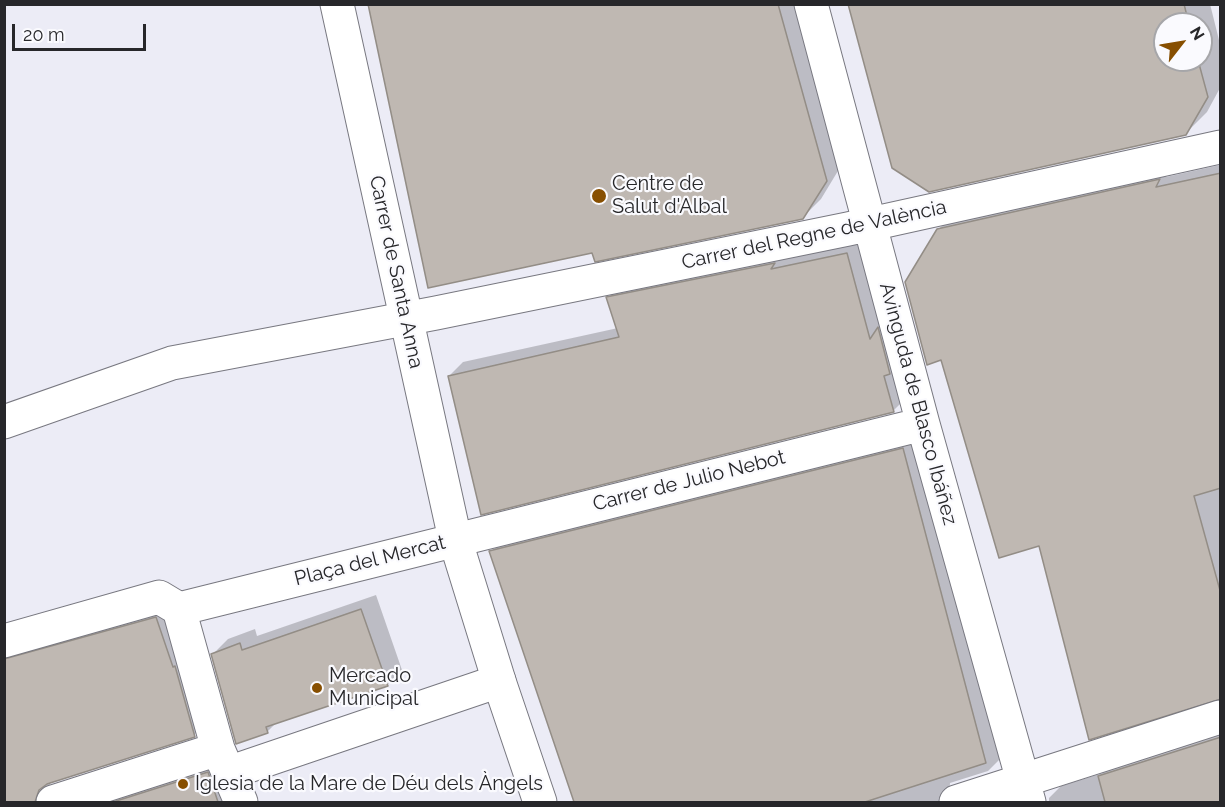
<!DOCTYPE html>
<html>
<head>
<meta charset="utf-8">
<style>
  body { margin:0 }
  #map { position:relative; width:1225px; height:807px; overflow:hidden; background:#ececf6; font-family:Raleway,sans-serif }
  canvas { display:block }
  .frame { position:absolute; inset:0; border:6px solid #27272a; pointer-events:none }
  .north { position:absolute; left:1153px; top:12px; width:60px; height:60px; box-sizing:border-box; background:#fafafe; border:2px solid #a6a6a9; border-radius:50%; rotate:59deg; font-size:16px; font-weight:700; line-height:24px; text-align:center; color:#27272a }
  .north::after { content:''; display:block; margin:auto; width:21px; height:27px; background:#874f01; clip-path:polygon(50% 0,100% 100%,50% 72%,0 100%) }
  .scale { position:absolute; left:12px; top:24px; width:134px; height:27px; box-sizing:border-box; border:3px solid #27272a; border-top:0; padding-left:8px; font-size:18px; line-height:21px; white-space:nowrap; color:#27272a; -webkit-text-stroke:4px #fafafe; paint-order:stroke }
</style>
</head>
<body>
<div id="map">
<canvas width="1225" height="807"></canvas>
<div class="frame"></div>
<div class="north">N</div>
<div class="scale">20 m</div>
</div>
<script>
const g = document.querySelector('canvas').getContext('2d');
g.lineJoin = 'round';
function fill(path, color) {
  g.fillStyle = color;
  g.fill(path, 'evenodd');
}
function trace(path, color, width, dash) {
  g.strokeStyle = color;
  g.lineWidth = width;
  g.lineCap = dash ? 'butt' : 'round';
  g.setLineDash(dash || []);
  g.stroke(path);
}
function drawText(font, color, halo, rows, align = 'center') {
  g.font = font + ' Raleway,sans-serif';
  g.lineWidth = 4.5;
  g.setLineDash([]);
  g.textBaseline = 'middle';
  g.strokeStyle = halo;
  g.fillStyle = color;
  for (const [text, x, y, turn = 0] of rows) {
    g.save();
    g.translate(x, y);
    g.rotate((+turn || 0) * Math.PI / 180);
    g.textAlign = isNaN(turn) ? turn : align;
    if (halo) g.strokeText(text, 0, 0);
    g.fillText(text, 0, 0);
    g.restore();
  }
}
fill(new Path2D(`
  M369,4H801L844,161L821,199L802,218L593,251Z
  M850,4H1210L1220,44V88L1207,112L1185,134ZM1165,24H1201V60H1165Z
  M1220,165V697L1040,544L938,230L950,217L1170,169L1166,177Z
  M861,240L907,397L893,411L449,376L463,362L618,328L608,298L622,284Z
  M915,437L1000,759L988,771L950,783L949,795L954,802H576L491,552L503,540Z
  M376,595L402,670L387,685L277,722L267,732L213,654L228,639L255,629L257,636Z
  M172,603L210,720L194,735L50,782V791L60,802H4V646Z
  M1220,729V802H1049V798L1061,786L1103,773L1112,765Z
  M223,757L239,802H83Z`), '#0003');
const building = new Path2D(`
  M368,4H778L827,181L803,219L595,262L592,253L428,288Z
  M848,4H1184L1189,24H1165V60H1198L1208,97L1186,135L929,192L892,168Z
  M1221,173V488L1194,496L1221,594V699L1089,740L1039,546L999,558L941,360L927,365L905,282L937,229L1160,179L1156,187Z
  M847,253L870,339L878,327L890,374L884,376L894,412L481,515L448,376L619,337L606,297L775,263L771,269Z
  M903,448L986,763L865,802H574L489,551Z
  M361,609L388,686L266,727L268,733L236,744L211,654L240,643L242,650Z
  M156,617L173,667L175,666L195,737L47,784L39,790L35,802H4V659Z
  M1221,737V802H1105L1098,776Z
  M208,772L218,802H113Z`);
fill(building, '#bfb8b2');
trace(building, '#938d86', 1.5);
const minor = new Path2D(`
  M811,4L923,424L1029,802
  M4,422L172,363L436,313L848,229L1220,147
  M179,609L923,424
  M179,609L218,749L241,802
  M4,641L159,597L179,609
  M228,773L499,681
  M53,802L218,749
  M956,802L1220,717`);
const tertiary = new Path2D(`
  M337,4L455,539L499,681L540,802`);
trace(minor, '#787880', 35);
trace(tertiary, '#787880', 35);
trace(minor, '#fff', 33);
trace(tertiary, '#fff', 33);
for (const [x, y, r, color] of [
  [599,196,8,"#874f01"],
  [317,688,6,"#874f01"],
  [183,784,6,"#874f01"]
]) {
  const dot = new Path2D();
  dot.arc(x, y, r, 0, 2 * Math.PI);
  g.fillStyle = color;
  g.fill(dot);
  trace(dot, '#fafafe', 2);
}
drawText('20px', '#27272a', '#fafafe', [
  ["Centre de",612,184],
  ["Salut d'Albal",612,207],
  ["Mercado",329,676],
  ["Municipal",329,699],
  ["Iglesia de la Mare de Déu dels Àngels",195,784]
], 'left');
drawText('20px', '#27272a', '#fafafe', [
  ["Carrer del Regne de València",814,235,-12],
  ["Carrer de Santa Anna",396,272,78],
  ["Avinguda de Blasco Ibáñez",918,404,75],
  ["Carrer de Julio Nebot",689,481,-14],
  ["Plaça del Mercat",370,561,-14]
]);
</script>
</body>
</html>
